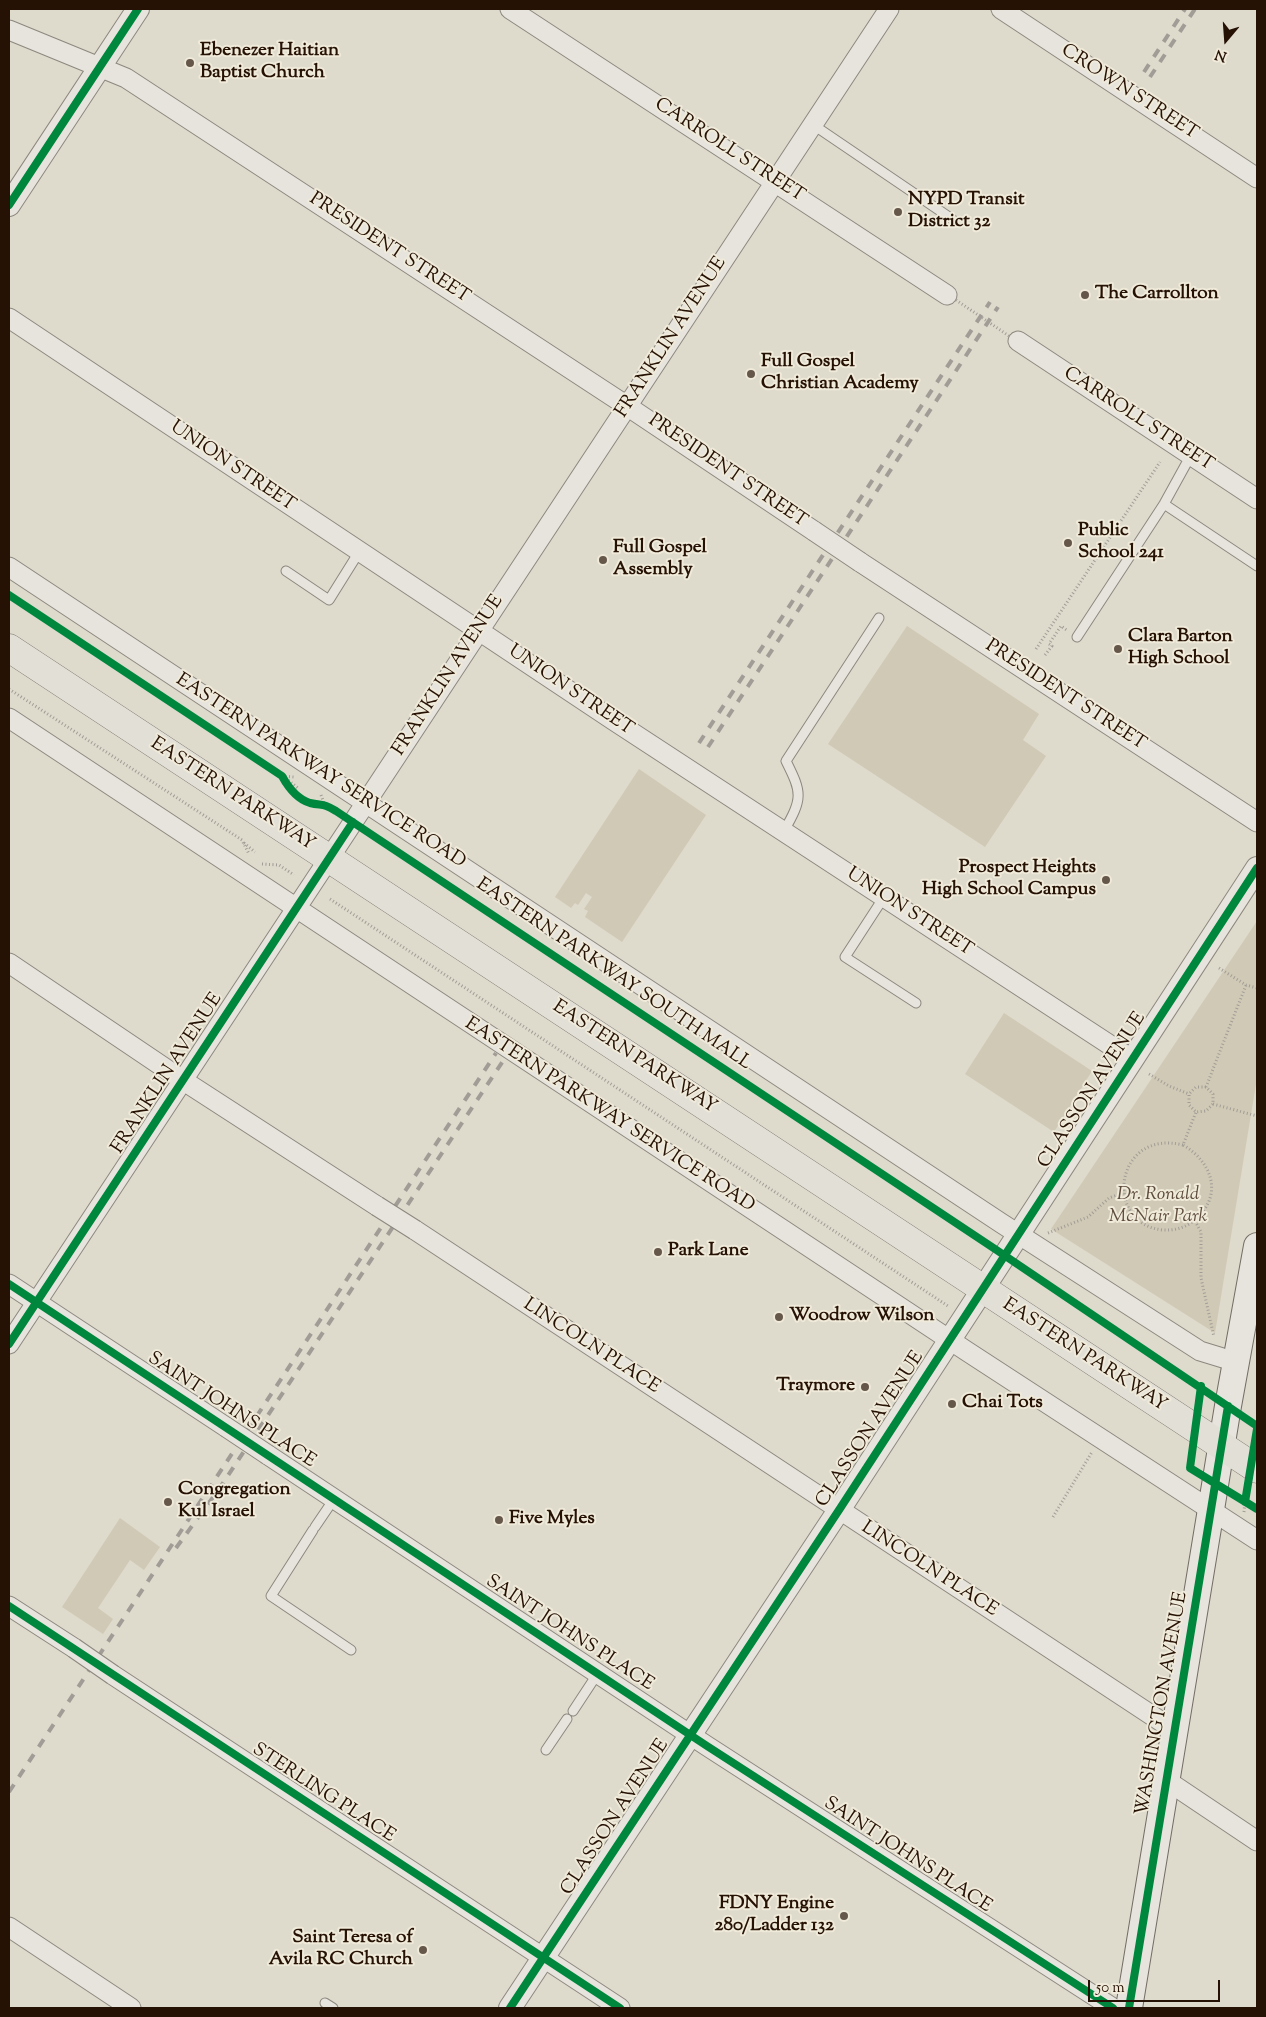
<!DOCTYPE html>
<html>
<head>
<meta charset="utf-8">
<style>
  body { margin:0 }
  #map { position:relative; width:1266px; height:2017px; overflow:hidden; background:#dedacc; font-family:"Sorts Mill Goudy",serif }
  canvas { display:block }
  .frame { position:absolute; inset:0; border:10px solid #261105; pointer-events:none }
  .north { position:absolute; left:1201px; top:15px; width:50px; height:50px; -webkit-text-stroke:4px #efead9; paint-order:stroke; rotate:198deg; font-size:14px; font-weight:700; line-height:20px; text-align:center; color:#261105 }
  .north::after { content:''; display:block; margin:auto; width:18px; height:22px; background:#261105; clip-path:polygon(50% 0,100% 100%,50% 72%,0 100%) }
  .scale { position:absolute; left:1088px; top:1980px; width:132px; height:22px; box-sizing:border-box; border:2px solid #261105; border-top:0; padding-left:6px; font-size:15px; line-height:18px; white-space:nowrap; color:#261105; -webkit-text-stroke:4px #efead9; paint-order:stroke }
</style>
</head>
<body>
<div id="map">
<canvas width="1266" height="2017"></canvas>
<div class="frame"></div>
<div class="north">N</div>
<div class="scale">50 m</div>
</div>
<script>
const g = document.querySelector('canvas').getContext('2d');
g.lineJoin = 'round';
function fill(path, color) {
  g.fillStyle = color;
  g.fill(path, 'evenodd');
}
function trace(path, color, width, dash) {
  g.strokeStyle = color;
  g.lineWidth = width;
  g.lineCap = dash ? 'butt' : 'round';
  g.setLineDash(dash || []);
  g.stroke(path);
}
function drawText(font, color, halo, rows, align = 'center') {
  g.font = font + ' "Sorts Mill Goudy",serif';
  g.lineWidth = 4;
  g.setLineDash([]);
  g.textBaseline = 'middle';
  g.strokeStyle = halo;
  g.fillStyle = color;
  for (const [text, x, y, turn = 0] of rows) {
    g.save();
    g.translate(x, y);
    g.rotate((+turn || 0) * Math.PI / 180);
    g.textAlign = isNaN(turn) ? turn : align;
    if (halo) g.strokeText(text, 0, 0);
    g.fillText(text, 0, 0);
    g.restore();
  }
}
fill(new Path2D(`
  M907,626L1039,714L1023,740L1046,756L985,847L828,744Z
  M639,769L706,815L622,942L585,917L588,911L584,909L592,897L586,893L578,905L575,903L571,908L555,897Z
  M1257,921V1078L1215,1333L1051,1229Z
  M1004,1013L1092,1071L1054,1132L965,1074Z
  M120,1518L160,1547L144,1570L130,1560L98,1608L113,1619L103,1634L62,1607Z`), '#d0c9b6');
const service = new Path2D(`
  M812,124L952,219
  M1164,504L1257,566
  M286,571L329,600L359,552
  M1077,637L1164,504L1191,455
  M784,831C803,798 802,793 786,761L879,618
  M884,897L845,957L916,1003
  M315,1527L334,1499
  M313,1530L271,1596L351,1650
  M573,1711L598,1673
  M546,1750L567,1719
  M325,2003L333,2008`);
const minor = new Path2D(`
  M510,9L947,295
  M1001,9L1257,178
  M9,30L126,78L627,406L814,531
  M9,318L613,720L1133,1060
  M1018,341L1257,499
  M860,562L1257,822
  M9,567L1001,1223L1200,1351L1236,1362
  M9,718L968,1352L1257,1540
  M9,963L184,1081L377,1206
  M415,1230L1174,1730
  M9,1284L226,1427
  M9,1344L889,9
  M268,1455L707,1746L1113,2008
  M9,1606L74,1648
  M113,1675L620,2008
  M1166,1780L1257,1841
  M9,1927L131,2008`);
const tertiary = new Path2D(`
  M9,205L138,9
  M510,2008L839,1510L1257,868`);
const secondary = new Path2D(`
  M1129,2008L1228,1406L1257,1246`);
const primary = new Path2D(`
  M9,648L1257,1469`);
trace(service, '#8d887f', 11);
trace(minor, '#8d887f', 21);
trace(tertiary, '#8d887f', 24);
trace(secondary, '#736d65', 28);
trace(primary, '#736d65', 29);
trace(new Path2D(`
  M1036,649L1160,462
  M1045,655L1052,646L1049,644L1061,626L1068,631
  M9,689L242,840L249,854
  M282,776L294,777
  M283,776L298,788
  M321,795L324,803
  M244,843L255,852
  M262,864L279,865L294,875
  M330,899L948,1306
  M1219,968L1246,985L1257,988
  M1149,1074L1169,1086L1189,1094
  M1206,1087H1196L1189,1094V1105L1196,1112L1206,1111L1213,1104V1094L1206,1087L1246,985
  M1213,1104L1257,1116
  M1183,1145C1115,1128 1102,1224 1163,1230C1177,1231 1190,1226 1200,1215C1223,1190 1209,1160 1183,1145L1196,1112
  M1195,1221L1201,1232V1278L1214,1337
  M1048,1233L1088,1217L1109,1198L1123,1193
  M1244,1512L1245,1502
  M1053,1517L1092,1452`), '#a19d96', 3, [1, 2.5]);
trace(service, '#e6e4dd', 9);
trace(minor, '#e6e4dd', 19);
trace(tertiary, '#e6e4dd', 22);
trace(secondary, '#e6e4dd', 26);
trace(primary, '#e2dfd7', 28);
trace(new Path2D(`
  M1144,72L1185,9
  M1150,77L1195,9
  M699,743L990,302
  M708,747L998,307
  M176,1548L219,1489L505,1058
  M9,1792L496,1053`), '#a19d96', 4, [9, 9]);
const minorBridge = new Path2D(`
  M814,531L860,562
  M377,1206L415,1230
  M226,1427L268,1455
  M74,1648L113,1675`);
trace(minorBridge, '#8d887f', 21, []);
trace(new Path2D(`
  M956,300L1009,336`), '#a19d96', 3, [1, 2.5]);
trace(minorBridge, '#e6e4dd', 19);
trace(new Path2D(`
  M9,205L138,9
  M9,595L282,776C288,787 297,799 310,803C323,806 323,803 336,811L995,1249L1257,1426
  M9,1284L707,1746L1113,2008
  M9,1344L353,822
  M1201,1386L1190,1468L1257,1509
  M1245,1502L1257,1429
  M9,1606L620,2008
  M510,2008L839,1510L1257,868
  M1129,2008L1228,1406`), '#00873e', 8);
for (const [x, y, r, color] of [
  [190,63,5,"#66574b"],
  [898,212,5,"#66574b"],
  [1085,295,5,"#66574b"],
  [751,374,5,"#66574b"],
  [1068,543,5,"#66574b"],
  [603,560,5,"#66574b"],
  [1118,649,5,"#66574b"],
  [1106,880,5,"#66574b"],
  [658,1252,5,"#66574b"],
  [779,1317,5,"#66574b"],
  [865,1387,5,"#66574b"],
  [952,1404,5,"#66574b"],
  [168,1502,5,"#66574b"],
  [499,1520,5,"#66574b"],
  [844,1916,5,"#66574b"],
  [423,1950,5,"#66574b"]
]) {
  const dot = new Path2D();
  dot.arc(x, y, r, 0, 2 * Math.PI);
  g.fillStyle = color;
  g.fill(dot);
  trace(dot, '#efead9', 2);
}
drawText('bold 19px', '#261105', '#efead9', [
  ["Ebenezer Haitian",200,52],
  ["Baptist Church",200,74],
  ["NYPD Transit",908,201],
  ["District 32",908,223],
  ["The Carrollton",1095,295],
  ["Full Gospel",761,363],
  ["Christian Academy",761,385],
  ["Public",1078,532],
  ["School 241",1078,554],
  ["Full Gospel",613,549],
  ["Assembly",613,571],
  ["Clara Barton",1128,638],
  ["High School",1128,660],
  ["Prospect Heights",1096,869,"right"],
  ["High School Campus",1096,891,"right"],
  ["Park Lane",668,1252],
  ["Woodrow Wilson",789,1317],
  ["Traymore",855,1387,"right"],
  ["Chai Tots",962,1404],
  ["Congregation",178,1491],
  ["Kul Israel",178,1513],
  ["Five Myles",509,1520],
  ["FDNY Engine",834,1905,"right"],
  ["280/Ladder 132",834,1927,"right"],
  ["Saint Teresa of",413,1939,"right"],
  ["Avila RC Church",413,1961,"right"]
], 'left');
drawText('19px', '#261105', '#efead9', [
  ["CROWN STREET",1129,93,33],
  ["CARROLL STREET",729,151,33],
  ["PRESIDENT STREET",389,249,33],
  ["FRANKLIN AVENUE",672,338,-57],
  ["CARROLL STREET",1138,420,33],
  ["UNION STREET",232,467,34],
  ["PRESIDENT STREET",727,472,34],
  ["FRANKLIN AVENUE",449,676,-57],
  ["UNION STREET",570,691,34],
  ["PRESIDENT STREET",1065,696,33],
  ["EASTERN PARKWAY SERVICE ROAD",320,772,33],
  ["EASTERN PARKWAY",232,795,33],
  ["UNION STREET",909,913,33],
  ["EASTERN PARKWAY SOUTH MALL",613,975,34],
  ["EASTERN PARKWAY",634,1058,33],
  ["FRANKLIN AVENUE",168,1074,-57],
  ["CLASSON AVENUE",1093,1091,-57],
  ["EASTERN PARKWAY SERVICE ROAD",609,1116,33],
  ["LINCOLN PLACE",591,1347,33],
  ["EASTERN PARKWAY",1084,1356,33],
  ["SAINT JOHNS PLACE",231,1411,33],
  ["CLASSON AVENUE",871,1430,-57],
  ["LINCOLN PLACE",929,1570,33],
  ["SAINT JOHNS PLACE",569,1634,33],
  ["WASHINGTON AVENUE",1163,1704,-80],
  ["STERLING PLACE",323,1794,33],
  ["CLASSON AVENUE",616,1818,-57],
  ["SAINT JOHNS PLACE",907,1856,33]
]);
drawText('italic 19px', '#5e4c3d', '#efead9', [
  ["Dr. Ronald",1158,1196],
  ["McNair Park",1158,1218]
]);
</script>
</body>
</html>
